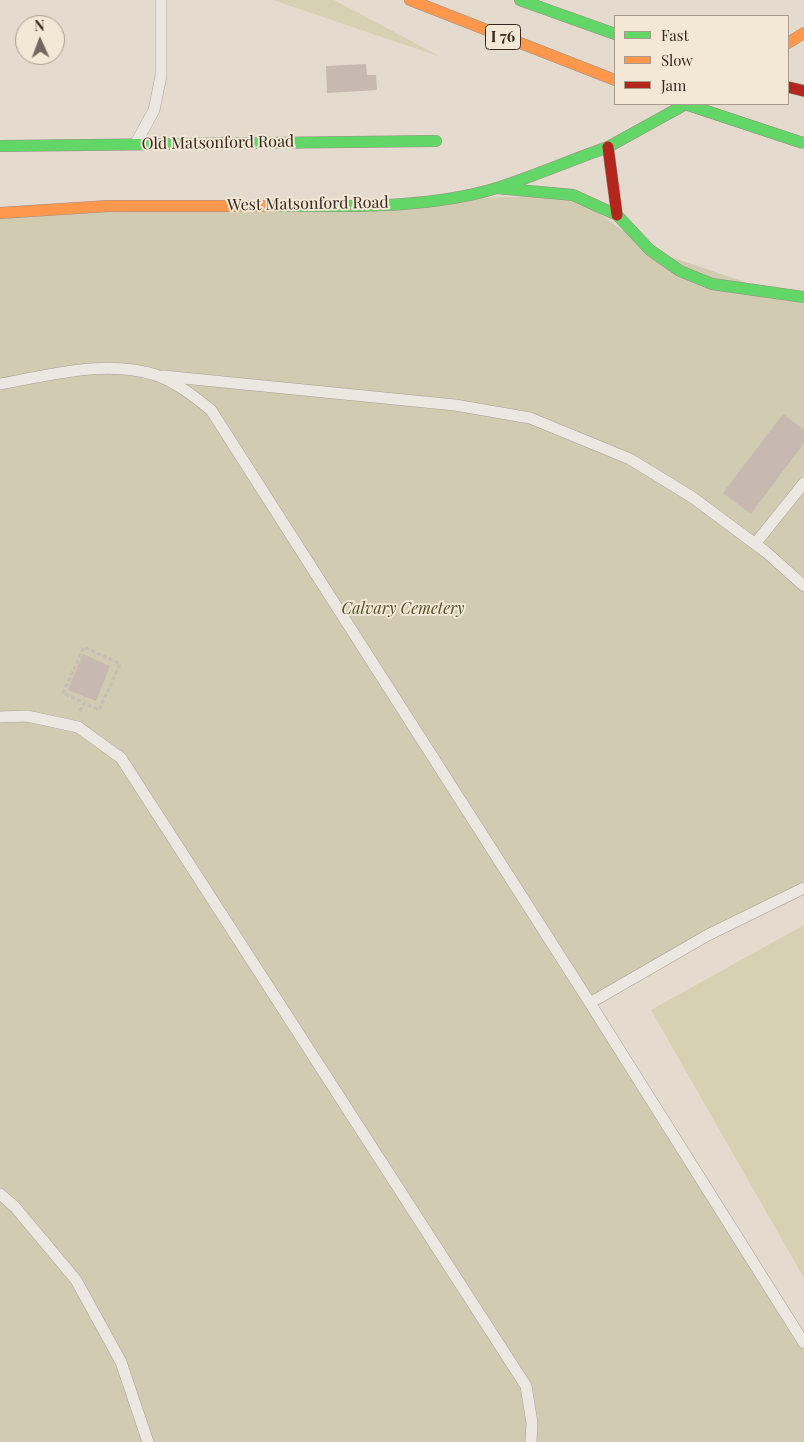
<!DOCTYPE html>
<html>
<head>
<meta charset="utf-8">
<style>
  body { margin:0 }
  #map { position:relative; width:804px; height:1442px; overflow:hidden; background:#e4dbce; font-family:"Playfair Display",serif }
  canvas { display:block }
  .legend { position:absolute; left:614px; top:15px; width:175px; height:90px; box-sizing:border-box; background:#f3e7d5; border:1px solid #a89b8d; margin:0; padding:6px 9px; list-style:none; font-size:15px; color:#372820 }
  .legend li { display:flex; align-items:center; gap:10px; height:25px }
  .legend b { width:25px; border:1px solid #a89b8d }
  .north { position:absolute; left:15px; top:15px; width:50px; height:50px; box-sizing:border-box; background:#f3e7d5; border:1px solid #a89b8d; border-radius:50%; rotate:358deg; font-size:14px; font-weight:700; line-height:20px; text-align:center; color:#372820 }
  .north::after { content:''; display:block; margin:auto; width:18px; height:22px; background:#74675d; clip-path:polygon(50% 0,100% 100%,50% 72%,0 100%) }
</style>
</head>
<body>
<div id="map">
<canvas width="804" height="1442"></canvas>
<ul class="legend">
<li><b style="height:6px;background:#63d668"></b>Fast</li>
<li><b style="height:6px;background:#ff974d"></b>Slow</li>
<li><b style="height:6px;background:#b3261e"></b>Jam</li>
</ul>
<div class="north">N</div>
</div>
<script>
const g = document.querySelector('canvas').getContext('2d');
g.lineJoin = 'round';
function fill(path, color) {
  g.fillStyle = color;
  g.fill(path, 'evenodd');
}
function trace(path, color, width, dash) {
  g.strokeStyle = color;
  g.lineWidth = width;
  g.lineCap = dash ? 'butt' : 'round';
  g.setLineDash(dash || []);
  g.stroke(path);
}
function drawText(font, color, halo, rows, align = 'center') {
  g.font = font + ' "Playfair Display",serif';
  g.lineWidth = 4;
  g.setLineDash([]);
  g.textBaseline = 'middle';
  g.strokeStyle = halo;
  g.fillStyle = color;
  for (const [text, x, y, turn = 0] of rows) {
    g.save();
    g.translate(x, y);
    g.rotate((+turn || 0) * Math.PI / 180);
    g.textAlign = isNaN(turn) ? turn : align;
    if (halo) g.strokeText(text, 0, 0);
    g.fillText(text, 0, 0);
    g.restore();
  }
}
fill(new Path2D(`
  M273,0H334L441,57Z
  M804,925V1278L651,1010Z`), '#d5d1b2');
fill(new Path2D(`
  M573,195L650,250L804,302V892L708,935L590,1003L804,1343V1442H0V213Z`), '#d0cbb1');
fill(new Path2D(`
  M366,64L367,75H376L377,90L327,93L326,66Z
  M783,414L804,430V443L751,514L723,493Z
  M83,654L110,666L96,701L68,690Z`), '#c7b9af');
const lane = new Path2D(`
  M136,143L154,110L161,76V0
  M163,376L455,405L530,418L630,459L692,497L766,552L804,586
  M0,384C50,375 106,359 156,375C176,382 195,397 211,410L590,1003L804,1343
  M755,544L804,483
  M0,717L27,716L78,727L121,758L526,1386L532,1423L531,1442
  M590,1003L708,935L804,888
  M0,1194L15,1207L76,1280L121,1362L148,1442`);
const fast = new Path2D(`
  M520,0L615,34
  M0,146L436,141
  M608,147L686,104
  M496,188L573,195L617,215L650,250L680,271L712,284L804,297
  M277,206C350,206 427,209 497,188C534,176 571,160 608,147`);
const slow = new Path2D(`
  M410,0L615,80
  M788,43L804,33
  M0,213L108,206H277`);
const jam = new Path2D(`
  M788,87L804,91
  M608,147L617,215`);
trace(lane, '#a9a097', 12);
trace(fast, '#999087', 12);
trace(slow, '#999087', 12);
trace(jam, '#999087', 12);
trace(new Path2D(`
  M80,711L84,703L99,710L120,664L84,647L63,693L84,703`), '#c5bdb6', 3, [4, 2.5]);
trace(lane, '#ece7e0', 11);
trace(fast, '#63d668', 11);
trace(slow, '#ff974d', 11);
trace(jam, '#b3261e', 11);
const fastBridge = new Path2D(`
  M685,104L803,143`);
trace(fastBridge, '#8f867e', 12, []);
trace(fastBridge, '#63d668', 11);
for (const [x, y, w] of [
  [503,37,35]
]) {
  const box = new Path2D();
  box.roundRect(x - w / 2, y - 12.5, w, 25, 4);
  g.fillStyle = '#f3e7d5';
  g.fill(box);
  trace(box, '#372820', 1);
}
drawText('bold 15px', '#372820', null, [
  ["I 76",503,37]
]);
drawText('16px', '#372820', '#f3e7d5', [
  ["Old Matsonford Road",218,143,-1],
  ["West Matsonford Road",308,204,-1]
]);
drawText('italic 16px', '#4d5228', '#f3e7d5', [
  ["Calvary Cemetery",403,609]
]);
</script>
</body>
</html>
